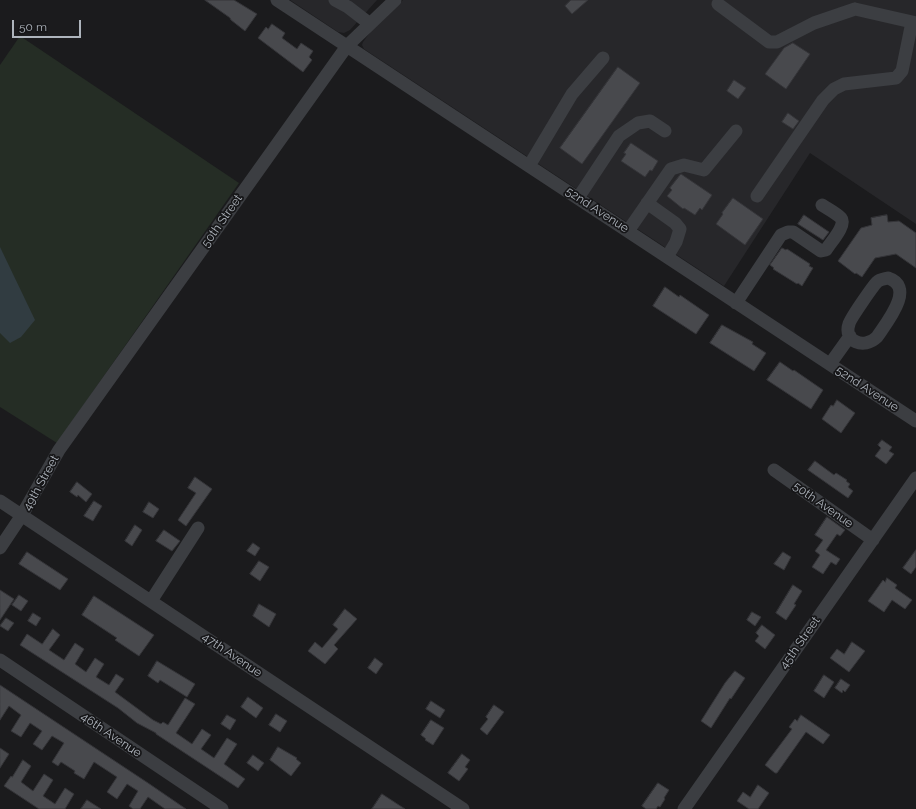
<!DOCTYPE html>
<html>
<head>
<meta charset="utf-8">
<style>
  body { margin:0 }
  #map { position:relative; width:916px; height:809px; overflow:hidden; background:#1b1b1d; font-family:Raleway,sans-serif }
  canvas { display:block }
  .scale { position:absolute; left:12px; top:20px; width:69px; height:18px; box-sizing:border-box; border:2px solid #aeb4bc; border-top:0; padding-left:5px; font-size:12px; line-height:14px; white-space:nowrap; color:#aeb4bc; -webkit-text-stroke:3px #161618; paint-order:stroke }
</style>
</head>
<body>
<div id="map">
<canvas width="916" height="809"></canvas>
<div class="scale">50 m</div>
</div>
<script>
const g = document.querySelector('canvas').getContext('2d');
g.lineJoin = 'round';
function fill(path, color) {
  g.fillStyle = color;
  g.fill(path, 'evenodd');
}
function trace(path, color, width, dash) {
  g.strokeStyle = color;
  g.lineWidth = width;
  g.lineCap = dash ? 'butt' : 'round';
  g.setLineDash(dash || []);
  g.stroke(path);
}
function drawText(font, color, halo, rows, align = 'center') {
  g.font = font + ' Raleway,sans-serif';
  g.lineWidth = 3.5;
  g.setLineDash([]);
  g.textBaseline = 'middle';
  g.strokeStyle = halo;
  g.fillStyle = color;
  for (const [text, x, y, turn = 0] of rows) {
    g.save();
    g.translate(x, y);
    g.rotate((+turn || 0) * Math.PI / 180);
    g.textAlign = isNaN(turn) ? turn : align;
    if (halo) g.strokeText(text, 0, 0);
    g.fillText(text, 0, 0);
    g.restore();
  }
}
fill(new Path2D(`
  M290,0H377L350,30L344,33L338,32Z
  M403,0H916V224L810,153L724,286L364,49L362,45L363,42L371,31Z`), '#27272a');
fill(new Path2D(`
  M20,36L239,183L57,443L0,407V65Z`), '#252d25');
fill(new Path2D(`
  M0,247L35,320L21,337L10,343L0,333Z`), '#313c41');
const building = new Path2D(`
  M205,0H234L257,14L245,31L231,20L230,18Z
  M571,0H588L572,14L565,6Z
  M272,24L285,33L282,38L297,49L301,43L313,51L309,57L312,60L303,72L258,38L266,27L268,29Z
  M793,43L810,54L786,89L765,74L784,48Z
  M618,67L640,83L582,164L560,148Z
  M734,80L746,88L738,99L727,91Z
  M788,113L799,121L793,129L782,122Z
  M631,143L658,161L652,171L650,170L645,177L621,161L626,154L624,153Z
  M681,174L712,195L702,210L700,208L695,215L684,208L683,209L667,196L672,190L670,188Z
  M733,198L763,219L745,245L716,224L723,214L722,213Z
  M804,215L829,232L823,240L798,224Z
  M887,215L888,222L899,221L916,233V268L896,254L875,258L862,277L856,273L855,274L838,261L861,228L872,225L871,218Z
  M782,248L786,250L787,249L810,264L809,266L813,268L802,286L798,283L797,284L773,269L774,268L770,265Z
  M665,287L679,297L680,295L709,315L696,334L653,306Z
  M722,325L753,342L752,344L766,353L754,371L710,343Z
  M780,362L793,371L794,370L823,390L811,409L767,380Z
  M837,400L855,413L841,433L822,419L831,405L833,406Z
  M882,440L892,447L889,451L894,454L886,464L875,456L881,448L878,445Z
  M815,461L834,475L836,473L847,480L846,481L850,484L848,487L853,491L848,498L808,470Z
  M195,477L212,489L186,526L178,520L196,493L188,488Z
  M77,482L92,494L86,502L78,495L77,497L70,492Z
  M94,501L102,506L93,521L84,516Z
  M149,502L159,509L153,518L143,512Z
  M827,517L845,530L840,536L837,534L826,550L840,559L836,565L831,562L823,574L812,567L820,555L815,551L823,540L815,535Z
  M135,525L142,530L132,546L125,541Z
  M164,530L180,541L172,551L156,541Z
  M253,543L260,548L255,556L247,551Z
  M916,550V567L911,574L903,568Z
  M27,552L68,579L60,590L19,564Z
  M783,552L791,557L784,570L774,564Z
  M259,561L269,567L260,581L250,574Z
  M887,578L897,585L895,588L912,600L905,609L892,600L884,612L868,601L883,580L885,582Z
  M793,585L802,591L794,604L796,605L786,620L776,613Z
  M0,590L14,599L0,620Z
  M19,595L28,601L21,611L12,605Z
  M94,596L154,635L139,656L115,640L117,638L82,615Z
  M259,604L276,614L269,627L253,616Z
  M345,609L357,619L334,645L338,649L325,664L308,651L315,642L322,648L338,629L333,625Z
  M752,612L761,617L755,626L747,620Z
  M33,613L41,618L36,626L28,621Z
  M6,618L14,623L8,631L0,626Z
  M762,625L775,635L765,649L755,641L759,636L756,633Z
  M53,629L60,635L49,650L64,660L75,643L84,649L75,664L86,672L95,658L104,664L96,677L109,685L116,674L124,679L115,692L153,720L161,724L163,722L168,725L185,698L195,704L176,733L192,744L202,729L211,735L201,749L214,758L227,738L237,744L224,764L245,779L238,788L156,734V733L137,723L118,708L20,645L27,634L42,644Z
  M852,642L865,651L849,672L830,658L837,649L844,654Z
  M375,658L383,664L376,674L368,668Z
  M157,661L195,684L187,697L160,680L158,683L148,676Z
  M735,671L745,678L731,699L730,698L711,728L701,721L725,683Z
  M824,675L834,682L824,698L814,691Z
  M841,679L850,685L845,692L843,690L842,693L835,688Z
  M0,685L148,783L186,809H165L148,797L140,809H133L129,806L138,791L127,784L117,799L107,792L117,777L94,762L84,779L74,773L75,771L61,762L58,766L52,762L64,743L52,736L42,750L33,744L42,731L30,723L21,737L11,731L21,715L9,706L0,720Z
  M248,697L263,708L256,718L241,707Z
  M431,701L445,710L440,718L426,709Z
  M494,705L504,712L487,735L480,729L488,719L486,717Z
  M276,714L287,721L280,732L269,725Z
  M227,715L236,720L230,730L221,724Z
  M801,715L830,735L823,744L806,732L777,773H775L765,765L792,729L789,727L795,719L797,721Z
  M431,720L444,728L433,745L425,740L426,739L421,735Z
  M278,747L297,758L296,759L301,763L291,776L270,760Z
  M0,748L9,754L0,768Z
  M462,754L470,760L465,767L468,769L459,781L448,773Z
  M253,755L264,763L258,771L247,763Z
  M23,760L31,766L21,782L33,791L44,774L53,780L43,796L55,804L65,788L74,794L65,809H39L4,786L11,776L12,777Z
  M658,783L669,790L664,798L665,799L660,807L658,806L656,809H646L642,806Z
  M758,785L769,793L758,809H749L737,801L743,792L750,797Z
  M382,794L405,809H372Z
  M87,800L101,809H81Z`);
fill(building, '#48494d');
trace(building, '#353539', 1);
trace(new Path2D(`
  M277,0L916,421
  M335,0L348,7L370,24
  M718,4L769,42H777L814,23L855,9
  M855,9L916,23
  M529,166L572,94L603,58
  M757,196L823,100L834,89L844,84L896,78L902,71L912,22
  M578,198L619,136L638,123L650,121L665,131
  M647,203L675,223L680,229L676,242L667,257
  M628,231L671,169L684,165L704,170L736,131
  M888,278C916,287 887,322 877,337C864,350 843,341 849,324C850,319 873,286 877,282C880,279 884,279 888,278Z
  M736,303L781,235L788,232H793L821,251L826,250C830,243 847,225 841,218C836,213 828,209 822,205
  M830,364L850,336
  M774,470L873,540
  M0,501L463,809
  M0,548L22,515L59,450L347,46L395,0
  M151,601L198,528
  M0,660L222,809
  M684,809L916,478`), '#3c3e42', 13);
drawText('12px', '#aeb4bc', '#161618', [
  ["52nd Avenue",597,210,33],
  ["50th Street",222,221,-55],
  ["52nd Avenue",867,389,33],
  ["49th Street",41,483,-61],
  ["50th Avenue",823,505,35],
  ["45th Street",800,643,-55],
  ["47th Avenue",232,655,34],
  ["46th Avenue",111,735,34]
]);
</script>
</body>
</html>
